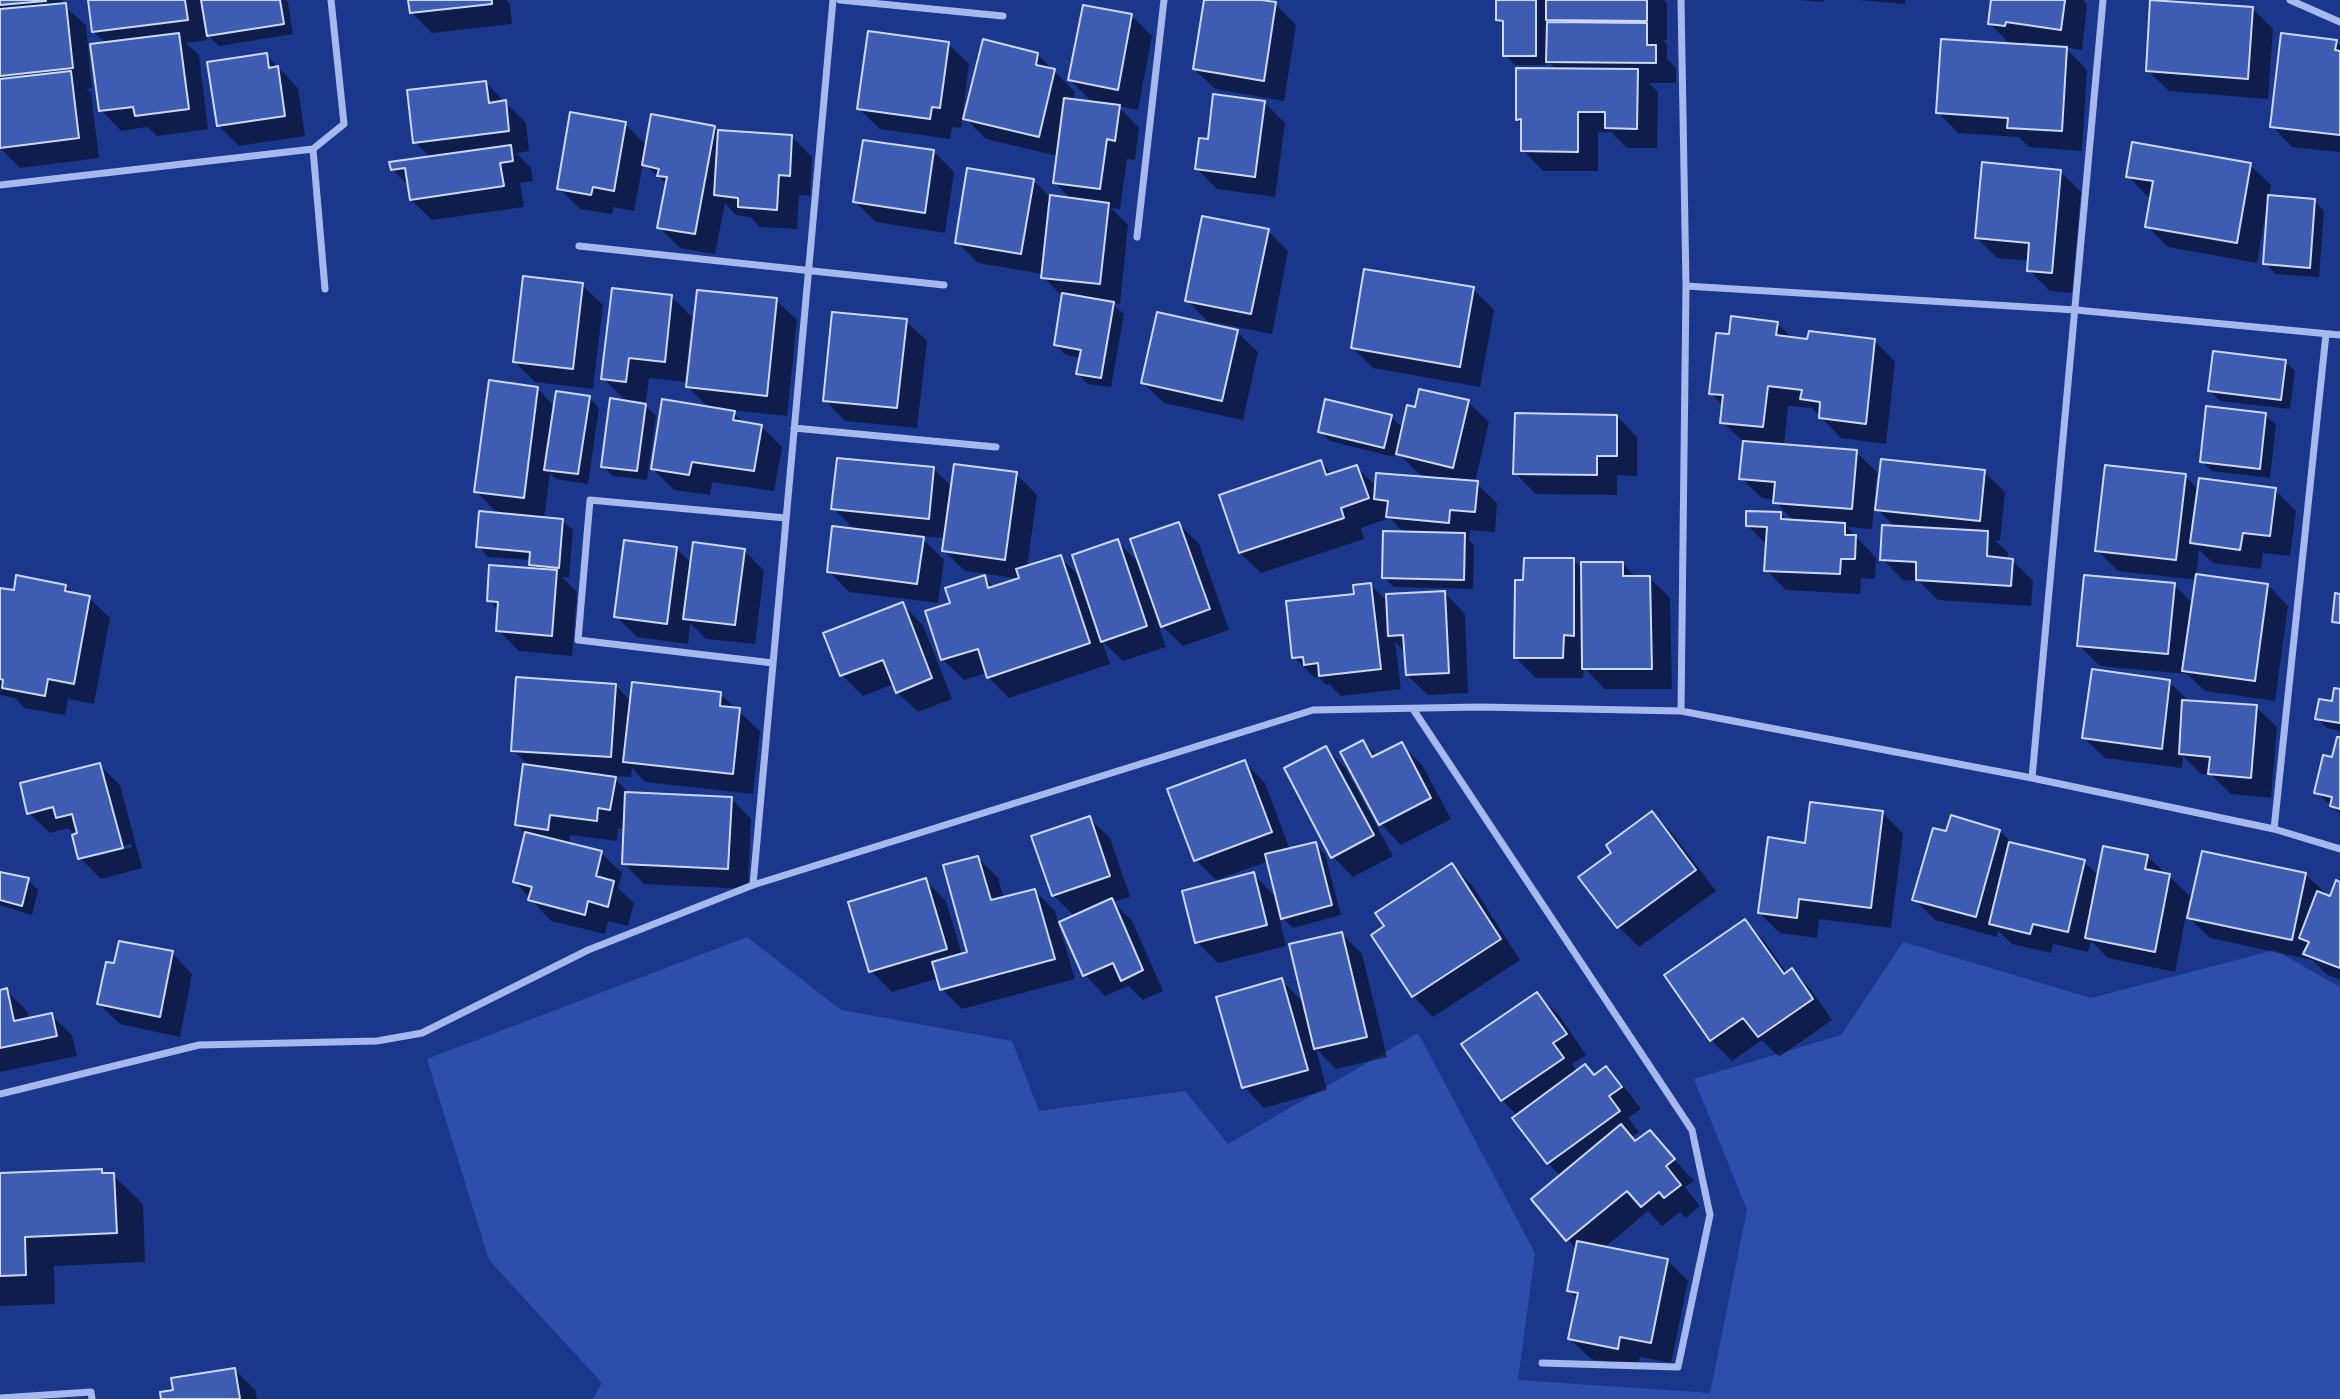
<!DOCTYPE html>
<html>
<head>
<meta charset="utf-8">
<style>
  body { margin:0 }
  canvas { display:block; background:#1a378c }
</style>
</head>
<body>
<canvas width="2340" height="1399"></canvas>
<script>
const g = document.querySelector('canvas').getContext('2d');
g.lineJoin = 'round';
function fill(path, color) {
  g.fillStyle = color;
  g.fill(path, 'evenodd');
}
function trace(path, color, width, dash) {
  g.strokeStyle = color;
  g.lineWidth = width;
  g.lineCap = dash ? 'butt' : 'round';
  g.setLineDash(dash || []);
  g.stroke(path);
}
fill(new Path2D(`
  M747,937L841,1010L1012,1041L1039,1111L1185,1091L1228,1144L1418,1033L1535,1253L1518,1380L1710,1393L1747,1210L1694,1079L1841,1035L1903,942L2091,998L2275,950L2340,987V1399H593L602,1383L489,1260L427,1059Z`), '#2d4eaa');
fill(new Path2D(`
  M0,0H63V5L86,25L92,88L87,89L91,93L99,158L20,168L0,148Z
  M89,0H285L288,2L293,34L219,46L207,34V40L186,43L199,55L208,129L157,136L148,127L121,131L101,110L106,44L93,31Z
  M410,0H506L510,4L512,24L432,33L411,12Z
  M1205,0H1250L1275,4L1296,25L1284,101L1215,89L1194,69Z
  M1498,0H1546L1548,2V0H1664L1667,3V40H1663L1667,45V59L1676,68V83H1649L1658,92L1657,148H1627L1611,132H1598V171H1543L1523,150V125L1517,120L1557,70L1546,59V65H1515L1505,55L1504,26L1498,20Z
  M1799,0H1824V2Z
  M1859,0H1905V4Z
  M1992,0H2083L2087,4L2082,50L2065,47L2087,70L2082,151L2029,147L2019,137L1958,133L1938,112L2011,45L1989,23ZM2026,42L2047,45V48L2025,46Z
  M2252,8L2273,29L2268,99L2169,91L2148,71Z
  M1132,16L1152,36L1138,110L1118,106L1139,128L1135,160L1127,159L1120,209L1111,208L1128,225L1120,304L1112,303L1124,314L1111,387L1088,384L1078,374L1081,358L1066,355L1055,344L1063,297L1043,277V274L978,263L957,242L1033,180L1050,197L1072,200L1054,182L1058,156L986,139L965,118L1037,54L1075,92L1072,101L1094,104L1070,80Z
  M2336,42L2340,46V152L2292,147L2272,126Z
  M948,44L969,64L961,128L952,127L950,139L880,129L859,109Z
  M266,55L298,88L305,136L239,146L218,125Z
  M486,83L526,123L529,151L516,153L531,168L533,181L520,183L524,207L432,220L411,200L410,187L392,169L431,158L415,142Z
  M1265,103L1285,123L1275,197L1217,189L1197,169L1209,141Z
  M625,124L647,146L714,128L718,131L791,136L812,157L810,196L799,195L797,229L760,227L750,217L736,215L725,203L715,254L680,248L659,227L667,185L643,163L634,211L613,207L612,214L580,209L559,188Z
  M933,151L954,172L945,233L876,222L855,202Z
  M2250,165L2271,185L2269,197L2314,200L2324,211L2319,277L2275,274L2265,263L2269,212L2266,211L2257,263L2168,247L2147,226L2152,197H2148L2128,176Z
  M2060,171L2081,192L2072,293L2050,291L2029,270L2030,261L1997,258L1977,238Z
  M1268,231L1288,251L1272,334L1207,321L1187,300Z
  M582,285L603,305L593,389L535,382L514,361Z
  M1473,289L1494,310L1480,387L1373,368L1353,348Z
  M671,296L692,317L685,382L649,378L646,402L624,399L603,378Z
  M776,300L797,320L787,416L730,410L744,423L761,426L782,447L774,491L712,482L710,495L674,490L653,469L710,409L688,387Z
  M906,321L927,341L917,428L845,421L825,400Z
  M1777,323L1793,339L1875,341L1895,362L1886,444L1841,438L1812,408L1788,406L1784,446L1856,452L1877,472L1872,529L1847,527L1876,558L1875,579L1861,578L1860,594L1786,590L1766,570L1767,545L1747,525L1781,514L1788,521H1794L1775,502V500L1762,498L1741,478L1745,443L1722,422L1724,407L1711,393L1731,336Z
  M1237,332L1258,352L1243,420L1164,403L1143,383Z
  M2285,361L2295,371L2290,409L2220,401L2210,391Z
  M537,388L555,407L589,397L599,408L588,484L556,479L550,473L544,519L562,520L573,530L569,578L562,577L577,592L572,656L519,651L498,630L499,611L489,600L536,570L530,565L531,560L488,557L478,546L499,515L476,491Z
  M1468,402L1489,422L1475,482L1497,503L1495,532L1470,530L1469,540L1474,545L1473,589L1394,587L1384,577L1405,534L1390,518L1361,528L1364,539L1261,573L1240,553L1221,496L1320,462L1333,475L1356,467L1377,487L1430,479V477L1419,474L1396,451L1394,457L1330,441L1320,431L1391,417L1404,429L1417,409Z
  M645,405L656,416L647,480L613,476L602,466Z
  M2265,414L2276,425L2270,478L2212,471L2202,461Z
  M1617,416L1637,437V476L1617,475V495L1536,494L1515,473Z
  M934,469L953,488L1016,474L1037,495L1027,568L1060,557L1081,578L1117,541L1141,565L1179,524L1199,544L1229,630L1183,646L1157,621L1166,647L1123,661L1102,641L1110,664L1009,698L988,677L987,673L964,680L943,660L927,612L952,604L984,577L995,588L1021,579L965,571L944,551L946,538L920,536L944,560L938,603L849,592L829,571L856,531L833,508Z
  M1984,472L2005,492L2000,541L1995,540L2008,553V560H2012L2033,581L2031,606L1938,600L1919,581L1903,580L1882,559L1896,528L1877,509Z
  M2185,476L2199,490H2275L2296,511L2290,556L2263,553L2261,569L2213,563L2199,550L2196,576L2268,585L2288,606L2275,701L2205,691L2187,674L2100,666L2079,645L2174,585L2194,604L2197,580L2118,571L2097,550Z
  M676,548L692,564L744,550L764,571L755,644L706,639L690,623L688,644L637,637L616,616Z
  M1573,560L1583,569L1623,564L1637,578H1650L1670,598L1672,689H1605L1584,668L1583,678H1536L1515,657L1525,582Z
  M1371,585L1388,602L1445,593L1465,614L1468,693L1428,695L1407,675L1406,653L1395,642L1401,689L1341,696L1329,684L1326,685L1319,677L1315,678L1294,657Z
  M66,586L74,595L89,598L110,618L94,704L68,699L65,715L24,708L15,698L0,695V590L15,592Z
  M902,604L923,625L952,699L918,712L897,692L894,684L863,696L842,675Z
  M2169,682L2190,702L2256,707L2277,727L2271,798L2231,794L2211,775L2201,774L2183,756L2182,768L2105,758L2084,738Z
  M615,685L631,701L720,694L760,731L753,794L645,782L632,768L631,777L612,776L630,794L731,798L751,819L748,889L644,884L624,863L625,829L618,828L617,841L570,835L569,845L601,853L622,873L618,888L634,903L628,926L608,921L605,934L551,921L515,882L526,834L516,824L530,767L513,750Z
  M2340,691V731L2327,728L2317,718L2333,703Z
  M2340,739V814L2316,792L2334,759Z
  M1363,742L1377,756L1401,744L1422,765L1451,819L1401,845L1381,824Z
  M1326,748L1346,769L1393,856L1353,877L1332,856Z
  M1245,762L1265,783L1290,850L1315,844L1325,854L1341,915L1293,928L1283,918L1269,861L1216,880L1196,860Z
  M99,765L120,785L142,868L101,879L80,858L75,835L68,828L50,833L29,813ZM131,844L132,847L97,856V853Z
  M1652,813L1672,833L1716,891L1639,947L1618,926L1613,853Z
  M1883,813L1903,834L1891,928L1819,919L1817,938L1780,933L1759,913L1806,845Z
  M1089,818L1110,838L1130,897L1113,902L1132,921L1163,991L1143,1000L1128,986L1105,996L1085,975L1075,917L1054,896L1033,837Z
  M2000,831L2014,845L2084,862L2099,876L2147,856L2190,896L2188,908L2191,909L2306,875L2331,898L2340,884V980L2326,974L2312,960L2210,938L2186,915L2175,972L2108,958L2091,941L2088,952L2053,944L2051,953L2012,944L1998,931L1997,937L1935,920L1914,899L1947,833Z
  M978,858L998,878L1004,899L1035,891L1055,911L1075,979L962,1009L942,989L939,978L892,992L871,971L850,903L925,880L946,901L962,955L969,953Z
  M1451,865L1472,885L1520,960L1433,1017L1413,996Z
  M0,874L28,880L38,890L32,915L0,905Z
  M1253,874L1274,895L1286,946L1218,963L1197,942L1184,892Z
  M1745,922L1765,942L1787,973L1792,970L1812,991L1832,1020L1779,1057L1762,1040L1732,1061L1711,1040L1666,976Z
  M1342,934L1362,954L1387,1057L1336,1069L1316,1049L1327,1090L1264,1108L1244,1087L1281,980L1305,1004Z
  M172,953L192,974L180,1037L120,1024L99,1004L116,965Z
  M6,990L27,1011L29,1020L51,1015L72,1035L77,1056L0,1072V992Z
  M1537,994L1558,1014L1586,1055L1572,1064L1578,1072L1595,1077L1606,1068L1626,1089L1641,1109L1628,1118L1639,1132L1632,1137L1637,1142L1649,1132L1694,1181L1685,1187L1700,1206L1686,1218L1680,1212L1662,1226L1648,1211L1604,1248L1667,1260L1688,1281L1671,1363L1640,1357L1638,1368L1591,1359L1570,1339L1578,1299L1569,1291L1577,1250L1534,1200L1561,1177L1548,1163L1518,1116L1502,1100Z
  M101,1171L105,1175H113L143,1204L145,1262L54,1266L55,1304L0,1306V1175Z
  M235,1370L255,1390L257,1399H163L175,1391Z`), '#0007');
const building = new Path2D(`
  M0,0H45L46,1L0,5Z
  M88,0H185L188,20L92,32Z
  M201,0H280L284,24L207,36Z
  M408,0H492V4L410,13Z
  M1204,0H1261L1276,2L1264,81L1193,69Z
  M1496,0H1536V56H1503V21L1496,20Z
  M1546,0H1647V21L1546,20Z
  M1991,0H2065L2061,30L2006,22L2005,26L1988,24Z
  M2150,0L2253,7L2248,79L2146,71Z
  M66,3L73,68L0,76V9Z
  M1083,5L1132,14L1118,90L1068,80Z
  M1547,22L1647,23V45H1656V63L1546,62Z
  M868,31L949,42L940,108L932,107L930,119L857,109Z
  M179,33L189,109L135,116L133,107L99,111L90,44Z
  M2281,33L2337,40L2335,50L2340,51V135L2270,127Z
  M983,39L1038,53L1036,65L1055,69L1039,137L963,119Z
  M1941,39L2067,47L2062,131L2007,128L2008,118L1936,113Z
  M267,53L269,68L278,66L285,116L217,126L207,62Z
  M1516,68L1638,69L1637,129L1605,128V112H1578V152L1521,151V119L1516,120Z
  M71,71L79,138L0,148V79Z
  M486,81L489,103L506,100L509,131L413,143L407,90Z
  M1213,94L1265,101L1255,177L1195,169L1199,138L1208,139Z
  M1064,98L1120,105L1115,141L1107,139L1100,189L1053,183Z
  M570,112L626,122L614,191L593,187L591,195L557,189Z
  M651,114L715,126L695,234L657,228L667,177L657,176L659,169L642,165Z
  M718,130L792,135L790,176L779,175L777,210L738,207V198L714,195Z
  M863,140L934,150L925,213L853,202Z
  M2132,142L2251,163L2237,243L2145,227L2153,181L2126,177Z
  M511,145L513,161L500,163L504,186L410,200L405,168L391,170L389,162Z
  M1982,162L2061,170L2052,273L2027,271L2029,243L1975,238Z
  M967,168L1034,179L1021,254L955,243Z
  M1050,195L1109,203L1100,284L1041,278Z
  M2268,195L2315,199L2310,268L2263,264Z
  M1202,216L1269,229L1251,314L1185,301Z
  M1364,269L1474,287L1460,367L1351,348Z
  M523,276L583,283L573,369L513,362Z
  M612,288L672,295L665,362L629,358L626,382L601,379Z
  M697,290L777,298L767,396L686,387Z
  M1062,293L1114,302L1101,378L1076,374L1081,350L1054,345Z
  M832,312L907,319L897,408L823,401Z
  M1157,312L1238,330L1222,401L1141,383Z
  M1731,316L1778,322L1776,335L1807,339L1809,331L1875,339L1866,424L1819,418L1820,402L1800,399L1802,390L1768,386L1763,427L1720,423L1723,395L1709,394L1716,333L1729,334Z
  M2213,351L2286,360L2281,400L2208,391Z
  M489,380L538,387L524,498L474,492Z
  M1419,389L1469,400L1453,468L1396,454L1407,405L1415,407Z
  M556,391L590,396L578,474L544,470Z
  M610,398L646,404L637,471L601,467Z
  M662,399L735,411L733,420L762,425L754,471L692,462L689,475L651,469Z
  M1325,399L1392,415L1384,448L1318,432Z
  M2206,406L2266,413L2260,469L2200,462Z
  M1515,413L1617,415V456H1597V475L1513,474Z
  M1743,441L1857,450L1852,509L1773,503L1775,482L1739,479Z
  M837,458L934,467L929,519L831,509Z
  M1881,459L1985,470L1980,521L1875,510Z
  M1321,460L1326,475L1357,465L1369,498L1341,508L1344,518L1239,553L1219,495Z
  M954,464L1017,472L1005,560L942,551Z
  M2105,465L2186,474L2176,560L2095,551Z
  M1376,473L1478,481L1475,512L1450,510L1449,523L1386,517L1388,501L1374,499Z
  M2199,478L2276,488L2270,536L2243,533L2240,550L2190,543Z
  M479,511L563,519L559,568L529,565L530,552L476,547Z
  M1746,511L1781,512V519L1845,523V535H1856L1855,559H1841L1840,574L1764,571L1767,527L1746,526Z
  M1179,522L1210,609L1161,627L1130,539Z
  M1882,525L1988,531L1987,556L2013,559L2011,586L1916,580V562L1880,560Z
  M832,526L924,537L917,584L827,572Z
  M1383,531L1465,533L1464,580L1382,578Z
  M1118,539L1147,626L1101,642L1072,555Z
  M624,540L677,547L667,624L614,617Z
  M693,542L745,549L735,625L683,619Z
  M1061,555L1090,643L987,678L978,649L941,660L925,611L950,603L945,588L985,575L988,588L1019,578L1016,569Z
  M1524,558H1574V636L1564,635L1563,658H1514L1515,580H1523Z
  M1581,562H1623V576H1650L1652,669H1582Z
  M489,565L557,570L552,636L496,631L498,602L487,601Z
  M2196,574L2268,584L2255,681L2182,671Z
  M16,575L66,585L65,591L90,596L74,684L48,679L45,696L2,688L3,680L0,679V588L14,590Z
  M2084,575L2175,583L2168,654L2077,646Z
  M1371,583L1381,669L1319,676L1318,663L1304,665L1303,657L1292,658L1286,601L1354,594L1353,585Z
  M1445,591L1449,673L1406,675L1403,635L1388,636L1386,594Z
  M2335,593L2340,594V623L2332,622Z
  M903,602L932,678L896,693L883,660L840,676L823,633Z
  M2092,669L2170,680L2162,749L2082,738Z
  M516,677L616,684L611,757L511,751Z
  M632,682L721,692L720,706L740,708L733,774L623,762Z
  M2334,688L2340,689V723L2315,719L2319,699L2332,701Z
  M2182,700L2257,705L2251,778L2208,774L2210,757L2179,754Z
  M2337,737H2340V809L2330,806L2332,797L2314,793L2323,755L2332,757Z
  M1363,740L1372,757L1402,742L1431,798L1379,825L1340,752Z
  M1326,746L1374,835L1331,858L1284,768Z
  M1245,760L1272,832L1194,861L1167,789Z
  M100,763L123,848L78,859L72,835L77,833L72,814L56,818L53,807L27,814L20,783Z
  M523,764L616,777L610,810L598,808L597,821L550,815L548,830L515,825Z
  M625,792L732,797L728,869L622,864Z
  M1810,802L1883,811L1871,908L1799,899L1797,918L1758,913L1768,837L1805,843Z
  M1652,811L1696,870L1617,928L1578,877L1611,853L1606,845Z
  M1951,815L2000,830L1976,917L1912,900L1933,828L1946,831Z
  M1090,816L1110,876L1052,896L1031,836Z
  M525,832L602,851L596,876L614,881L608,907L588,901L585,915L528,900L532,887L513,882Z
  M1316,842L1332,905L1281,919L1265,854Z
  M2009,842L2085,860L2068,932L2033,924L2030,934L1989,924Z
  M2103,846L2148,855L2145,869L2170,874L2155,952L2085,938Z
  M2202,851L2306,873L2292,940L2187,918Z
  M978,856L991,900L1035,889L1055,959L940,990L932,962L967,952L943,865Z
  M1452,863L1501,939L1412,997L1371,935L1384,926L1375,913Z
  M0,872L29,878L22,906L0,900Z
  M1254,872L1267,925L1195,943L1182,891Z
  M926,878L947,949L869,972L848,902Z
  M2336,880L2340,882V968L2303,954L2309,942L2299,938L2317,891L2330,896Z
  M1112,898L1143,970L1121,981L1113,963L1083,976L1059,922Z
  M1745,919L1784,974L1792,968L1813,999L1758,1037L1743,1018L1710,1041L1664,975Z
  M1342,932L1367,1037L1314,1049L1289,944Z
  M119,941L173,951L160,1017L97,1004L106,962L114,963Z
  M1282,978L1308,1070L1242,1088L1216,997Z
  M7,988L14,1021L52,1013L57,1036L0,1048V990Z
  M1537,992L1567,1034L1553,1043L1564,1058L1501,1101L1461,1044Z
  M1585,1064L1594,1075L1606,1066L1622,1087L1609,1096L1620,1111L1547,1164L1512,1118Z
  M1621,1124L1635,1141L1650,1130L1675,1159L1666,1166L1681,1185L1664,1198L1659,1192L1641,1207L1627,1191L1566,1241L1531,1199Z
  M102,1169V1173H114L117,1233L25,1237L26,1275L0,1276V1173Z
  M1577,1241L1668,1259L1651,1343L1620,1337L1618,1349L1568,1339L1578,1293L1567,1291Z
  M235,1368L240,1399H161L160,1392L173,1390L171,1378Z`);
fill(building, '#3e5cb2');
trace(building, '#cbd8fa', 2);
trace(new Path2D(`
  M840,0L1003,16
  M1681,0L1686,286L1681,711
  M2290,0L2340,22
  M313,149L325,289
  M0,185L313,149L344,124L331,0
  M1137,237L1164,0
  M579,246L944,285
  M1686,286L2076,310L2340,335
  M794,428L996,447
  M773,663L578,640L590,500L786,518
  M1413,709L1692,1130L1710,1215L1678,1367L1542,1363
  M2032,778L2103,0
  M2274,829L2326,334
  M753,885L833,0
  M0,1094L199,1045L377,1041L422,1033L588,950L753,885L1313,710L1480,707L1681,711L2032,778L2274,829L2340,849
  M0,1398L91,1392L92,1399`), '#a5b9ee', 7);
</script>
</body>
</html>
